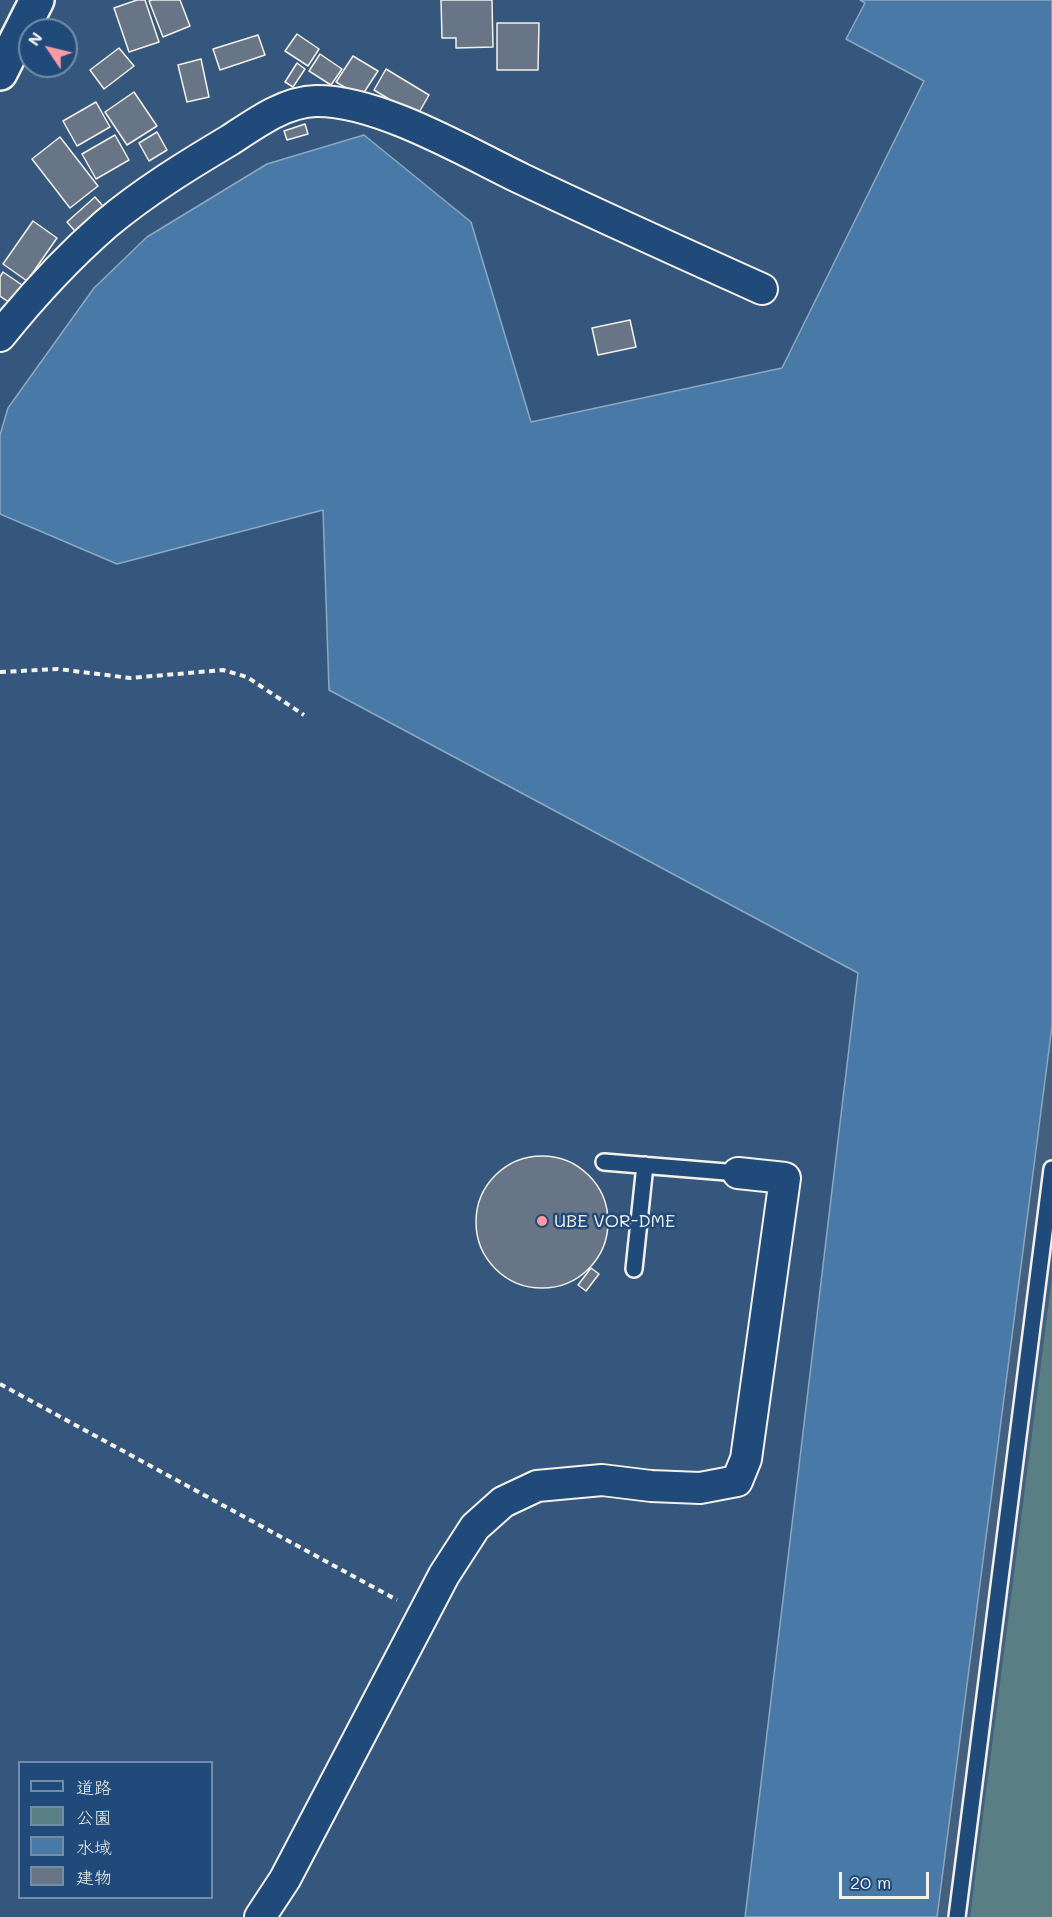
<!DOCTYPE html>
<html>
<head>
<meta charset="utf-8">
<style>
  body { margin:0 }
  #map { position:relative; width:1052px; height:1917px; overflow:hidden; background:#35577e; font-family:Mali,"Klee One",sans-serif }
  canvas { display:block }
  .legend { position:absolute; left:18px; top:1761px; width:195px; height:138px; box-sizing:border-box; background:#1f4a7a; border:2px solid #748da6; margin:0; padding:8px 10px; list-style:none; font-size:18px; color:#f4f1e8 }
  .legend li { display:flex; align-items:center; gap:12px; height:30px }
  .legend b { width:30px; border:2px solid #748da6 }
  .north { position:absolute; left:18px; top:18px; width:60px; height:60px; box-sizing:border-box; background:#1f4a7a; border:2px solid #748da6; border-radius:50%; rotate:305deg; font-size:16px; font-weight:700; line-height:24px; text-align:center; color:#f4f1e8 }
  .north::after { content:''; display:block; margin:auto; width:21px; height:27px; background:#ff9aa2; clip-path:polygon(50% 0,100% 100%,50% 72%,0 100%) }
  .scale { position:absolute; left:839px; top:1872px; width:90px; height:27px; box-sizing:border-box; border:3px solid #f4f1e8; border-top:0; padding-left:8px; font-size:18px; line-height:21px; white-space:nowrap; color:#f4f1e8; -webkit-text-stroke:4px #1f4a7a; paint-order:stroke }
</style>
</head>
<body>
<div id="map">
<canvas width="1052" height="1917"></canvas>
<ul class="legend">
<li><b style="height:8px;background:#1f4a7a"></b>道路</li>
<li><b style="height:16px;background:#597e83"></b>公園</li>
<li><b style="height:16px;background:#4979a6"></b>水域</li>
<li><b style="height:16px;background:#687587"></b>建物</li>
</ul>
<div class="north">N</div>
<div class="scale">20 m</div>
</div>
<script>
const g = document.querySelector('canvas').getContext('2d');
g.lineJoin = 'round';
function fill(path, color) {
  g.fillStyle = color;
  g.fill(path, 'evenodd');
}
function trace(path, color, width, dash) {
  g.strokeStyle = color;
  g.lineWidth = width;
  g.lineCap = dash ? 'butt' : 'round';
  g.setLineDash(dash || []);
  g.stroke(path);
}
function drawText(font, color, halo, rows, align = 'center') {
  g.font = font + ' Mali,sans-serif';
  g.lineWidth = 5;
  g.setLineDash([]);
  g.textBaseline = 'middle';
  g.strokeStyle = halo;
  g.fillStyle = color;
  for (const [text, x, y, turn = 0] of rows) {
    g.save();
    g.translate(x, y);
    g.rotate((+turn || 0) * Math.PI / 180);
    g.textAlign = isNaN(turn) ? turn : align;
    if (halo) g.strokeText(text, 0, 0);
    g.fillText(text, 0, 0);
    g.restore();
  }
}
fill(new Path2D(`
  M1052,1030V1917H937Z`), '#446081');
fill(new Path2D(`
  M1052,1278V1917H970Z`), '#597e83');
const water = new Path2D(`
  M860,0H1052V1026L937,1917H745L858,973L329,690L323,510L117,564L0,514V435L8,408L94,288L147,237L267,164L364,135L471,222L531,422L782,368L924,81L846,39L865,3Z`);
fill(water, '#4979a6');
trace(water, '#8da9c0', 1.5);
const building = new Path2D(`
  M137,0H145L159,42L129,52L114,8Z
  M152,0H180L190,26L163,37L149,1Z
  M441,0H492L493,47L456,48V38H442Z
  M497,23H539L538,70H497Z
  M297,34L319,49L308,66L285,51Z
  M258,35L265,55L220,70L213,49Z
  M119,48L134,66L104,89L90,70Z
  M320,54L342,69L331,85L309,71Z
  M353,56L378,71L361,97L336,82Z
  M201,59L209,97L187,102L178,65Z
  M297,63L305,69L293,87L285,82Z
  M386,69L429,95L417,116L374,90Z
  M134,92L157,126L127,145L105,112Z
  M96,102L110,127L77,146L63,121Z
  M305,124L308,134L287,140L284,131Z
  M157,132L167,150L149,161L139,143Z
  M115,135L129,160L96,179L82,154Z
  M60,137L98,186L70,208L32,159Z
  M95,197L109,213L81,238L67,222Z
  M33,221L57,238L27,281L3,264Z
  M3,272L25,287L13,305L0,296V277Z
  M630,320L636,347L598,355L592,328Z
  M476 1222a66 66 0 1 1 132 0a66 66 0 1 1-132 0Z
  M591,1268L599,1274L586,1291L578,1285Z`);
fill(building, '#687587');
trace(building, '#f4f1e8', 1.5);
const service = new Path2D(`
  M604,1162L738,1173
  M634,1269L645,1165
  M957,1917L1052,1169`);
const minor = new Path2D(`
  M0,336C32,296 67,258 106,224C144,192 188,165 230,140C256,123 284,102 316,101C378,100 466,152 522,179C602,217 682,253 762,289
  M260,1917L285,1879L444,1575L475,1527L503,1502L537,1486L602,1480L651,1486L700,1488L737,1481L746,1459L785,1178L738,1173`);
const secondary = new Path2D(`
  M0,73L37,0`);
trace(service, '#f4f1e8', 20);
trace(minor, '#f4f1e8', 34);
trace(secondary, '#f4f1e8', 38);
trace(new Path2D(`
  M0,672L58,669L130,678L223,670L247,677L304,715
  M0,1384L397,1600`), '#f4f1e8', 4, [6, 4.5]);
trace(service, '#1f4a7a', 15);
trace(minor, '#1f4a7a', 30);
trace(secondary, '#1f4a7a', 33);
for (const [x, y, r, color] of [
  [542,1221,6,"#ff9aa2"]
]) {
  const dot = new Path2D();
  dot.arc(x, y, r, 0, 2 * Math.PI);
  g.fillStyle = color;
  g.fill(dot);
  trace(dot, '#1f4a7a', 2);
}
drawText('18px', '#f4f1e8', '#1f4a7a', [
  ["UBE VOR-DME",554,1221]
], 'left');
</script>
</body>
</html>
